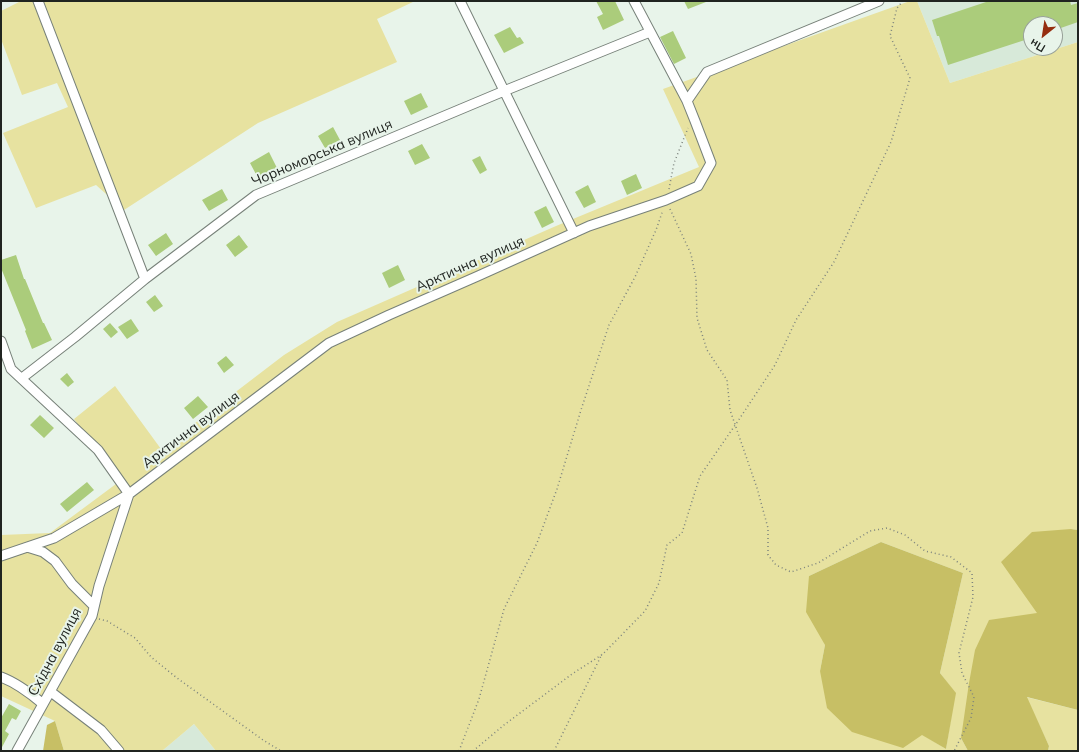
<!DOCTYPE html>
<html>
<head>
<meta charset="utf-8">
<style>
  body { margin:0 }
  #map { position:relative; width:1079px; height:752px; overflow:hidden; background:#e8f4ea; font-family:Mulish,sans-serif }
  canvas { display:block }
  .frame { position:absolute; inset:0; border:2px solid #202420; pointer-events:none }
  .north { position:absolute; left:1023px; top:16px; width:40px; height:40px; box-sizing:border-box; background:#e8f4ea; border:1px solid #98a199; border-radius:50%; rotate:210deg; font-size:11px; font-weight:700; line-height:16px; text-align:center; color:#202420 }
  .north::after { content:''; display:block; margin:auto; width:14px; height:18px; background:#952e10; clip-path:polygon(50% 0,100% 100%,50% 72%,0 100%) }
</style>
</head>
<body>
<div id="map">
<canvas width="1079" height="752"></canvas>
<div class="frame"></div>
<div class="north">Пн</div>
</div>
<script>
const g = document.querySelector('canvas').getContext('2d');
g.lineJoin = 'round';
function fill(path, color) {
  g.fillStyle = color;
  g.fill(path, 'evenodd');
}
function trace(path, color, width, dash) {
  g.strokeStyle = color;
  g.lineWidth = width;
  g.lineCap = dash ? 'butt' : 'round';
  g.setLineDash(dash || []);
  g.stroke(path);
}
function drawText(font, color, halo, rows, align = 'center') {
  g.font = font + ' Mulish,sans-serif';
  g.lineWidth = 4;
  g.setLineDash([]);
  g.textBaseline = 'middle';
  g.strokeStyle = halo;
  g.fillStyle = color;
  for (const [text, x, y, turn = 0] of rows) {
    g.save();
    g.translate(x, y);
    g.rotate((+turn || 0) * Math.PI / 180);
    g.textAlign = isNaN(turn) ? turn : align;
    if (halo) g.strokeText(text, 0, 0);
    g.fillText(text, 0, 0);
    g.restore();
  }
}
fill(new Path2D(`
  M917,1H1078V42L950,83ZM1031,24H1055V48H1031Z
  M194,724L216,751H162Z`), '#d7e9d9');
fill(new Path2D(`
  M21,1H415L377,19L397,62L258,123L124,210L96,185L36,208L3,133L68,107L57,83L22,95L1,39V11Z
  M910,1H917L950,83L1078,42V530L1071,529L1037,614L961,738L968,751H216L194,724L162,751H64L55,721L1,696V535L50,533L116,484L131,497L74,419L115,386L161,449L284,355L337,322L556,226L699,167L663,89ZM881,542L963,573L940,673L955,693L946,749L820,671L825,645L809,576Z
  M1026,697L1078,710V751H1048L1049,746Z`), '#e7e2a0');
fill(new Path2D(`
  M1071,529L1078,530V710L1027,697L1049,746L1048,751H968L961,738L969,683L975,650L989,620L1037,613L1001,562L1032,532Z
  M881,542L963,573L940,673L956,693L946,749L922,735L903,748L852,732L827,708L820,671L825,645L806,612L809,576Z
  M55,721L64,751H43L47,725Z`), '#c7bf65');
fill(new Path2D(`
  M596,1H615L624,20L603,30L597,17L603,14Z
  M684,1H706V2L688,9Z
  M989,1H1070L1071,5L1078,3V22L1055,30V24H1031V38L948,65L939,36H937L932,20Z
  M510,27L517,38L520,37L524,43L504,53L494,35Z
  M673,31L686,58L674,64L660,37Z
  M421,93L428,107L411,115L404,101Z
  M333,127L340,140L325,148L318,136Z
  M422,144L430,158L415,165L408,151Z
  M269,152L277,168L258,178L250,163Z
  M480,156L487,170L480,174L472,160Z
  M636,174L642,188L627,195L621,181Z
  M588,185L596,202L584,208L575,192Z
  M222,189L228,200L209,211L202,200Z
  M546,206L554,222L542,228L534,212Z
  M166,233L173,244L156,256L148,245Z
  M239,235L248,247L235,257L226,245Z
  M16,255L24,279H25L43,323H44L52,340L32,349L25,331L26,330L1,268V260Z
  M398,265L405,280L389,288L382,273Z
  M155,295L163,306L154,312L146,302Z
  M131,319L139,331L127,339L118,327Z
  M110,323L118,332L111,338L103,329Z
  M226,356L234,365L224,373L217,363Z
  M67,373L74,382L68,387L60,379Z
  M198,396L208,407L193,419L184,408Z
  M40,415L54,428L44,438L30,425Z
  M87,482L94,490L67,512L60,504Z
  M9,704L21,711L16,720L12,718L5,731L9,734L1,749V718Z`), '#abcc7b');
const minor = new Path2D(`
  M38,1L145,279
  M460,1L574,233
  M634,1L687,101
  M1,341L11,369L98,450L129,494L99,586L92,616L17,751
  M22,378L75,337L145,279L256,195L504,91L650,32
  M27,547L43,552L55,561L72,584L94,606
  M1,556L54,538L129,494L329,343L389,315L478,276L589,226L666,200L698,186L711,163L695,121L687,101L707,72L879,1
  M1,677C17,683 30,693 43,704
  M51,692L101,730L119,751`);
trace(minor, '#778179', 11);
trace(new Path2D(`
  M669,189L674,163L688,128
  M670,209L691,254L696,279L697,318L707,350L727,380L730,410L757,488L768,528V555L776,565L791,572L818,563L870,531L887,528L905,535L925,551L951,557L972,573L973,597L959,653L962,673L974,697L971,718L954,751
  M99,619L107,621L135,638L151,657L177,678L263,740L281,751
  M459,751L479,699L504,609L537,543L557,489L581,410L609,325L635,277L656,230L663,210
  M473,751L504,725L572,674L603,654L645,611L659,583L667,545L682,533L700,476L738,421L775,365L796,320L834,262L891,142L910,78L890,36L897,8L903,1
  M554,751L602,654`), '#7d847e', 1.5, [1, 3]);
trace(minor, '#fff', 9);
drawText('14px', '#202420', '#e8f4ea', [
  ["Чорноморська вулиця",322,153,-23],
  ["Арктична вулиця",470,264,-24],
  ["Арктична вулиця",191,430,-37],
  ["Східна вулиця",55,652,-62]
]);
</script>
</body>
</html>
